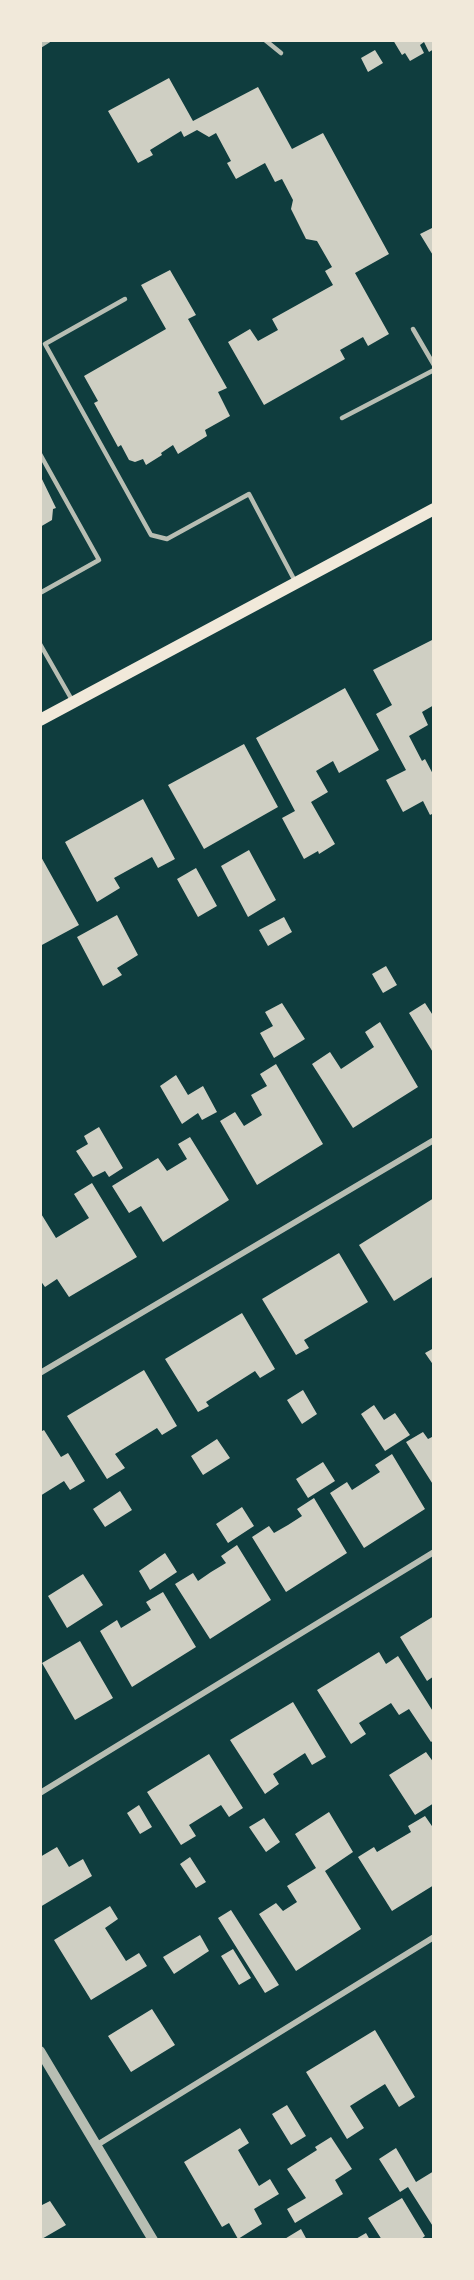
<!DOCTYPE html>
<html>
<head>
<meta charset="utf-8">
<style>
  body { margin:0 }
  #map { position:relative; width:474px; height:2280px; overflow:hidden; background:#0f3d3e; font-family:"PT Serif",serif }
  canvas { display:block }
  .frame { position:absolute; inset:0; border:42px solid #f1e9da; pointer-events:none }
</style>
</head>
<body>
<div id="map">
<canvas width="474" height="2280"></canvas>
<div class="frame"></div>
</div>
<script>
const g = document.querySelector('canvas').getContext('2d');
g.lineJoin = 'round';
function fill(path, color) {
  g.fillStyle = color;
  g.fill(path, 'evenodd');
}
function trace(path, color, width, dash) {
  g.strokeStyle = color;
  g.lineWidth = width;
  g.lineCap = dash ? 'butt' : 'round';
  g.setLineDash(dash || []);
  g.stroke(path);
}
fill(new Path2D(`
  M393,40H434V49L429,52L424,42L420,45L424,53L410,61L405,53L402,55Z
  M375,50L383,63L368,72L361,58Z
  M169,78L193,121L258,87L292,149L323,133L389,254L355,273L389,334L368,346L363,337L340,350L345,359L264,405L228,342L250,329L258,341L278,330L272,319L333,285L325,271L332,267L317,241L306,239L291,209L293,200L282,179L275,182L265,163L236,179L227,163L231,161L216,133L209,137L197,130L184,137L181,131L150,150L153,155L138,163L108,111Z
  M434,227V257L420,234Z
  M170,270L196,315L188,319L227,388L218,392L230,416L205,430L207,436L178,454L173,445L161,453L162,455L146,465L143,459L135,462L129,460L121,445L118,447L94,403L98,401L84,376L166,329L141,285Z
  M40,475L56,508L53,509L52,520L40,527Z
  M434,639V705L422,712L428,725L409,736L422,761L425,759L434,776V813L430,815L423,801L403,812L386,780L406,770L376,714L392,705L373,670Z
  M345,688L379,750L339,773L333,761L316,771L328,792L311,802L335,844L319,854L318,851L304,859L282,818L295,811L256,738Z
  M244,744L278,807L204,849L168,785Z
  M143,799L175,859L158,868L152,857L114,878L120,888L97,902L65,842Z
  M249,850L276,900L248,917L221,866Z
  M40,855L79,925L40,946Z
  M196,868L217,906L198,917L177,879Z
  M117,915L138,955L117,968L122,975L103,986L77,937Z
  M284,917L292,932L268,946L259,930Z
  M386,966L397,985L383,993L372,974Z
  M282,1003L305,1039L274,1058L260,1033L273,1026L265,1012Z
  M425,1003L434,1017V1054L409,1013Z
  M380,1022L418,1087L353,1128L312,1064L330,1052L341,1069L374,1047L365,1032Z
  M276,1064L323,1144L257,1185L220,1121L235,1112L244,1126L262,1115L251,1095L267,1086L260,1074Z
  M176,1075L188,1095L203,1086L217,1112L202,1120L198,1113L182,1124L160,1086Z
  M99,1127L123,1168L109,1177L105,1171L93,1177L76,1151L88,1144L84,1136Z
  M190,1137L229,1200L163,1242L141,1206L129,1213L112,1186L158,1158L167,1171L187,1159L178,1144Z
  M92,1183L137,1257L69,1297L57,1279L45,1287L40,1280V1212L56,1238L89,1218L74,1194Z
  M434,1198V1276L394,1301L359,1245Z
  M339,1253L368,1302L304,1340L309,1348L296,1355L262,1299Z
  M242,1313L275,1369L260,1378L255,1371L206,1402L209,1406L198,1412L165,1359Z
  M434,1348V1366L425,1353Z
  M144,1370L177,1426L162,1435L157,1428L115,1454L125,1468L107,1479L67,1416Z
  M303,1390L317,1414L302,1424L287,1400Z
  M374,1405L384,1420L395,1413L410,1435L385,1451L361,1414Z
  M44,1430L61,1457L68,1453L85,1481L70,1490L64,1481L40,1496V1432Z
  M423,1432L428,1439L434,1436V1486L406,1442Z
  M217,1439L230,1458L203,1475L191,1456Z
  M392,1454L425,1509L364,1548L330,1493L347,1482L352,1490L380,1472L375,1465Z
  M323,1462L335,1481L308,1498L296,1479Z
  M120,1491L132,1510L105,1527L93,1509Z
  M314,1498L347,1553L286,1592L252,1537L269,1526L274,1533L288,1525L302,1516L297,1509Z
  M242,1507L254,1526L228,1543L216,1524Z
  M237,1545L271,1600L210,1639L175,1584L193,1573L198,1581L211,1572L226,1563L221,1556Z
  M165,1553L177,1572L150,1590L139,1571Z
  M83,1574L103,1605L67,1628L48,1596Z
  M163,1592L196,1647L132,1687L100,1631L117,1620L121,1628L151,1610L146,1602Z
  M434,1616V1676L427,1681L400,1637Z
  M80,1641L113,1698L75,1720L42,1663Z
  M379,1652L386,1664L398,1656L434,1713V1740L431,1742L409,1709L399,1715L391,1703L359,1723L366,1734L351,1744L317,1690Z
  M293,1702L326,1757L312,1765L305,1753L273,1774L279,1784L265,1794L230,1740Z
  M426,1752L434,1763V1803L415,1815L389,1775Z
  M209,1754L243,1808L229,1817L221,1805L189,1825L196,1836L181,1845L147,1792Z
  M139,1805L152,1827L140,1834L127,1813Z
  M329,1812L353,1852L325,1871L361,1929L296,1971L259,1914L276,1903L283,1911L297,1902L287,1886L316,1868L295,1834Z
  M425,1816L434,1829V1885L392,1911L358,1857L374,1847L377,1852L411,1832L408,1826Z
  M264,1818L280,1842L266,1852L249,1827Z
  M57,1847L69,1867L83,1859L92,1876L40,1907V1857Z
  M190,1857L206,1882L196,1888L180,1864Z
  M110,1906L118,1919L105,1928L126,1961L139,1953L147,1966L91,2000L54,1940Z
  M231,1910L279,1985L265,1993L218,1918Z
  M200,1935L209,1951L174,1974L163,1957Z
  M233,1949L251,1978L239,1985L221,1956Z
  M152,2009L175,2045L131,2072L108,2036Z
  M375,2030L415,2097L399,2107L385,2084L350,2106L364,2128L347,2139L306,2072Z
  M287,2105L306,2136L291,2145L272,2114Z
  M240,2128L249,2143L238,2150L259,2186L270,2179L279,2194L254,2209L262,2224L238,2239L229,2223L222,2227L184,2162Z
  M331,2137L352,2169L335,2180L343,2194L295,2223L287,2209L306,2198L287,2169L317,2150L315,2147Z
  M396,2148L416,2182L434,2171V2228L408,2187L400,2192L379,2159Z
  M402,2198L425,2236L420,2240H382L368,2218Z
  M50,2201L66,2225L40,2240V2206Z
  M301,2229L307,2240H283Z
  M366,2233L370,2240H354Z`), '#cfcfc3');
trace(new Path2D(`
  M265,40L281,53
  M125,299L45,344L151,535L167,539L249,494L296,583
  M413,329L434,365
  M342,418L434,370
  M40,454L99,560L40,593
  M40,644L72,700`), '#b8beb3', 4.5);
trace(new Path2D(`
  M40,45L48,40
  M40,1373L434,1140
  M40,1793L434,1552
  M97,2145L434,1937`), '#b8beb3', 6);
trace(new Path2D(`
  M40,2051L153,2240`), '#b8beb3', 10);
trace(new Path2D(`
  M40,720L434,509`), '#f1e9da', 12);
</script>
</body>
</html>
